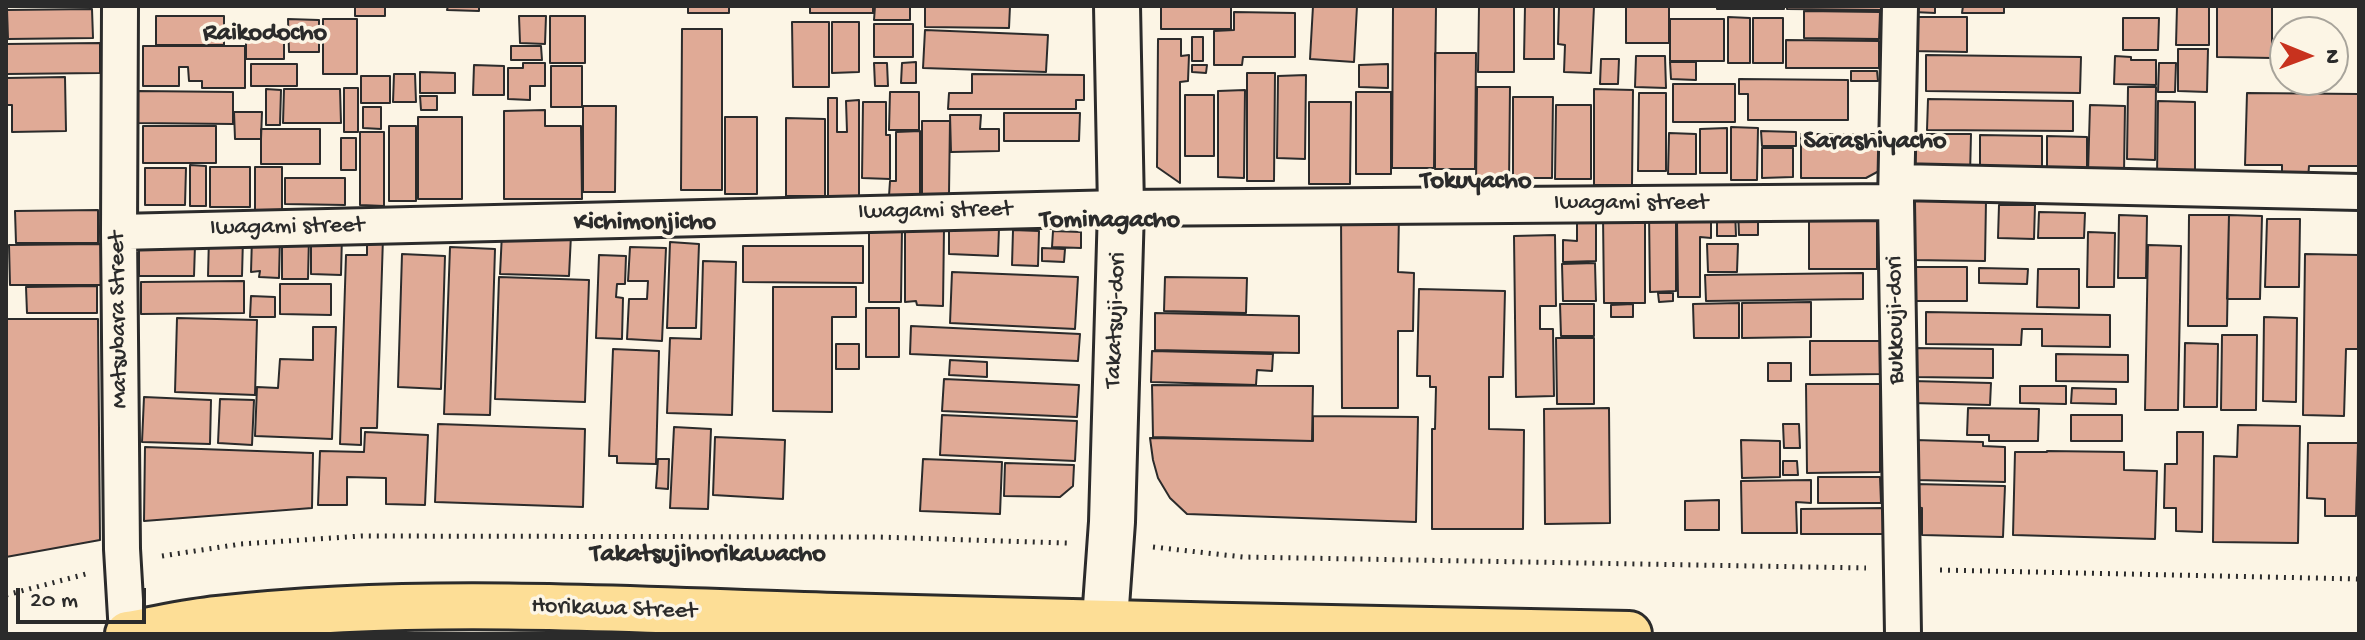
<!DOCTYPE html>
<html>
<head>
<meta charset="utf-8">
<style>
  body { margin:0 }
  #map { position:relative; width:2365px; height:640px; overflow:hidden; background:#fcf5e5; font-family:"Gochi Hand",sans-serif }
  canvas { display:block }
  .frame { position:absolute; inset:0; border:8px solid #2b2b2b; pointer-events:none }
  .north { position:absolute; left:2269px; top:16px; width:80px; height:80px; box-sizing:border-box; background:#fcf5e5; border:2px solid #a8a49b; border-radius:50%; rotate:91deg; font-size:22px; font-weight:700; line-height:32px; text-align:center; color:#2b2b2b }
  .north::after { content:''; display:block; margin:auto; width:28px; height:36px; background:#c8321e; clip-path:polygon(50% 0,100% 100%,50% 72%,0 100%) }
  .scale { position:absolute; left:16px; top:588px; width:130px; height:36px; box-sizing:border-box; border:4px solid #2b2b2b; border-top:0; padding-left:10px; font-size:24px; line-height:28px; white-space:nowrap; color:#2b2b2b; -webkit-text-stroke:6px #fcf5e5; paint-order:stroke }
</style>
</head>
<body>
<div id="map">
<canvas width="2365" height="640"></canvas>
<div class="frame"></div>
<div class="north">N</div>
<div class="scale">20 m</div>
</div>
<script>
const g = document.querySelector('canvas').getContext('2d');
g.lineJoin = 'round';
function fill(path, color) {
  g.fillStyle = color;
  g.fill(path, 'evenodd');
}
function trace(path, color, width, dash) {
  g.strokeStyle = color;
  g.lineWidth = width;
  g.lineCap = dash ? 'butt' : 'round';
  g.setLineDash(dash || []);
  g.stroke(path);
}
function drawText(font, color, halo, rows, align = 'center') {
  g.font = font + ' "Gochi Hand",sans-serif';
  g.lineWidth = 7;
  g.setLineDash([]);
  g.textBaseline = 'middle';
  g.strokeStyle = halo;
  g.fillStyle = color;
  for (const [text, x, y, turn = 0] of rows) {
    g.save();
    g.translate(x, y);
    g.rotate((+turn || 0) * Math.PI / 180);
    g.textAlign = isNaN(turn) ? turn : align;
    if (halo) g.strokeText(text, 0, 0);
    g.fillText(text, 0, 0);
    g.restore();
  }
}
const building = new Path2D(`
  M355,6H385V16H355Z
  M448,6H479V11L447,10Z
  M688,6H729V13H688Z
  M810,6H873V13H810Z
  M875,6H910V20H874Z
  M925,6H1010L1009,28L925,27Z
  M1161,6H1231V29H1161Z
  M1313,6H1357L1354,62L1310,59Z
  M1393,6H1436L1434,168H1392Z
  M1479,6H1514V72H1478Z
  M1525,6H1554V59H1524Z
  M1559,6H1594L1591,73L1564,72L1565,45L1558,44Z
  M1626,6H1669V43H1626Z
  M1717,6H1784V9H1717Z
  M1787,6H1881V10L1787,9Z
  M1913,6H1935V13L1913,12Z
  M1963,6H2004V13H1962Z
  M2177,6H2209V45H2176Z
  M2217,6H2272V58L2217,57Z
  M92,9L93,38L8,39L7,10Z
  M1804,11L1880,12L1879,39L1804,38Z
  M1234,12L1295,13V57H1243L1242,65H1214V31L1234,30Z
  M156,16H224V45H156Z
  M519,16H546L545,44L520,43Z
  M550,16H585V63H550Z
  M1728,17L1750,18V63H1728Z
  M1912,17H1967V52L1911,51Z
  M1753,18H1783V63H1753Z
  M2123,18H2159L2158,50H2123Z
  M288,19L319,20V52H289Z
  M323,19H357V74H323Z
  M1670,19H1724V61H1670Z
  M792,22H829V87H793Z
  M832,22H859V72L832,73Z
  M874,24H913V57H874Z
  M682,29H722V190H681Z
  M925,30L1048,35L1046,72L923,68Z
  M1192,37H1203V61H1192Z
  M246,39H284V59H246Z
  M1158,39H1181V56L1189,55L1188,81L1180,82V183L1157,167Z
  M1786,40L1879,41V68H1786Z
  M100,43V73L6,74V44Z
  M143,46H245V88H202V81H189L188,67H179V86H143Z
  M511,46H541L542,60H511Z
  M2178,49H2208L2207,92L2178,91Z
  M1435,53H1476L1475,169H1435Z
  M1926,55L2081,57L2080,93L1926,91Z
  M1636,56H1665L1666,88L1635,87Z
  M2115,56L2131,57V60H2156V85L2114,84Z
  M1601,59H1619L1618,84H1600Z
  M916,62V83H901L902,63Z
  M1670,62H1696V80L1671,79Z
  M523,63H545V86H530V100L508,99V68H523Z
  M874,63H887L888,86H875Z
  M2159,63H2176L2175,92H2158Z
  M251,64H297V86H251Z
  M1388,64V88L1359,87V65Z
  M474,65L504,66V95H473Z
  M1192,65H1207L1206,73L1192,72Z
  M551,66H582V107H551Z
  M1851,71H1877L1878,81H1851Z
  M420,72L455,73V93H420Z
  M1247,73H1275L1274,181H1247Z
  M394,74H415L416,102H393Z
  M972,74L1084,75V100H1076V109H948L949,93H972Z
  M1306,75L1305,159L1277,158L1278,76Z
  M361,76H390V103H361Z
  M65,77L66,131L12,132V105H6V78Z
  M1739,79L1848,80V120H1748V94H1739Z
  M1673,84H1735V122H1673Z
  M1477,87H1510L1509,187H1476Z
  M2128,87H2156L2155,160L2127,159Z
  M344,88H358V132H344Z
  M266,89L281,90L280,125H266Z
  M284,89H340L341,123H283Z
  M1594,89L1633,90L1632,185H1594Z
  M1245,90L1244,178L1218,177V91Z
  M138,91L233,92V124L137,123Z
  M890,92H919V130H889Z
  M1356,92H1391V174H1356Z
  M1639,93H1666V171H1638Z
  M2247,93L2359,94V166H2309L2308,179H2282V165H2245Z
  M1185,95H1214V156H1185Z
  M420,96H437V110H421Z
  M1513,97H1553L1552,178H1513Z
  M828,98H837V132H847L846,101L859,100V196H828Z
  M1928,99L2073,101V131L1927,130Z
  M2158,101L2195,102V178L2157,177Z
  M863,102H886V135H890V179L862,178Z
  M1309,102H1351L1350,184H1309Z
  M1556,105H1591V179H1555Z
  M2090,105L2125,106L2124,173H2088Z
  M583,106H616L615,192H583Z
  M363,107H381V129L363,128Z
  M545,110V126H581L582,199H504V111Z
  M234,112H262L261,139H235Z
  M1004,113H1080L1079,141H1004Z
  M950,115H981L980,129H999V151L951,152Z
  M418,117H462V199H418Z
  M725,117H757V194H725Z
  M786,118L825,119V196H786Z
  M922,121H950L949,194H922Z
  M143,126H216V163H143Z
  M389,126H416V201H389Z
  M1731,127L1758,128L1757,180H1731Z
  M1727,128V173H1700V129Z
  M261,129H320V164H261Z
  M920,131V196H889L890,181H896V132Z
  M1761,131L1796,132V146H1762Z
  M360,132H384V206L360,205Z
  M1669,133L1696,134V174H1668Z
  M1801,134H1879V171L1866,178H1801Z
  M1911,134H1971L1970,175L1911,174Z
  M1980,135L2042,136V175L1980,174Z
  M2047,136L2087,137V180H2047Z
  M341,138H356V170H341Z
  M1762,148H1793V177L1762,178Z
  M190,165L206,166V206H190Z
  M210,167H250V207H210Z
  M255,167H282V210H255Z
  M145,168H186L185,205H145Z
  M285,178H345V205L285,204Z
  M1911,199L1986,200L1985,261L1910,260Z
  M1999,205H2035L2034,239L1998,238Z
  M1717,209L1735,210L1736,236H1717Z
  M1758,209V235H1739L1738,210Z
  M98,210V243H16L15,211Z
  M1341,212L1399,213L1398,272L1414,273L1413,331H1398V408H1342Z
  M1649,212H1676V291L1650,292Z
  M2039,212L2085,213L2084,238H2038Z
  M1809,213H1877V269H1809Z
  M1603,215H1645V303H1604Z
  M2119,215L2147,216L2146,278H2118Z
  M2189,215H2229L2227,326H2188Z
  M2229,215L2262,216L2260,299H2227Z
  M2267,219H2300L2299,287H2265Z
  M1677,220H1711V238L1700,237V297H1678Z
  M1577,223H1596V261L1563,262V240L1577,241Z
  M949,226L999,228L998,256L949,254Z
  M869,228H902L901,302H869Z
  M905,228H944L943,306L917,305L916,301L905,302Z
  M1013,230L1039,231L1038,266L1012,265Z
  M1053,231L1081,232V248L1052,247Z
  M2088,232L2115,233L2114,287H2087Z
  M502,233L571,235L569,276L500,274Z
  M311,234L342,235L341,275L311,274Z
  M1555,235L1556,306H1540V329H1553L1554,396L1516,397L1514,236Z
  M282,236L309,237L308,279H282Z
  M209,237L243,238L242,276H208Z
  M252,237H280L279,278L259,277L260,271L251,272Z
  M367,237H383L377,428H361V445L340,444L346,255H367Z
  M670,242L699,244L696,328H667Z
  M102,244L103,285H10L9,245Z
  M139,244L195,245L194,276H139Z
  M1707,244H1738L1737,272H1708Z
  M2148,245L2181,246L2178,410H2145Z
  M743,246H863V283L743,282Z
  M450,247L495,249L490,415L444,414Z
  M630,247L666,248L662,341L627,339L629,299H647L648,281H628Z
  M1042,248L1065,249L1064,262L1042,261Z
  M402,254L445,256L441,389L398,387Z
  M2305,254L2359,255V349H2346L2344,416L2303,415Z
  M599,255L626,256L625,284H617L616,297L623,298L622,339L596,338Z
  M703,261L736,262L732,415L667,413L670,338L701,339Z
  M1595,263L1596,301H1563L1562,264Z
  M1911,267H1967V301H1911Z
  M1979,268L2028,269L2027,284L1979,283Z
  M2038,269H2079V308L2037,307Z
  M952,272L1078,277L1075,329L950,323Z
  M1863,273V299L1706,301L1705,275Z
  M499,277L589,280L585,402L495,399Z
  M1165,277L1247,278L1246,313L1164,311Z
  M244,281V313L141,314V282Z
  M280,284H331V315L280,314Z
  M97,286V313H27L26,287Z
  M773,287H856V317H832V412L773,411Z
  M1419,289L1505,291L1503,377H1489V429L1524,430L1523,529H1432V429H1435L1436,387H1430V376H1417Z
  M1658,293H1673V301L1659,302Z
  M251,296L275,297V317H250Z
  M1811,302V337L1742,338V303Z
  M1739,303V338H1694L1693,304Z
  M1560,304H1594V336H1561Z
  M1633,304V317H1611V305Z
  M866,308H899V357H866Z
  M1926,312L2110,315V347L2042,346V329H2022L2021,345L1926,344Z
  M1155,313L1299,316V353L1155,350Z
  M2264,317L2297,318L2296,402L2263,401Z
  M177,318L257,320L255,395L175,392Z
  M6,319H98L100,540L6,557Z
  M911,326L1080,334L1078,361L910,354Z
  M313,327H336L332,439L255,436L257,387L278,388L280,359L313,360Z
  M2222,335H2257L2256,410H2221Z
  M1556,338H1594V404H1557Z
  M1810,341H1881V374L1810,375Z
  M2185,343L2218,344L2217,407H2184Z
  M836,344H859V369H836Z
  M1913,348L1993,349V378L1912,377Z
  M613,349L659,351L656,464L617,463V456H609Z
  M1152,351L1273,354L1272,371L1257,370L1256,385L1151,382Z
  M2056,354L2128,355V382L2056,381Z
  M950,360L987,362V377L949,375Z
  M1768,363H1791V381H1768Z
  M944,379L1079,385L1077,417L942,411Z
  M1912,381L1991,383L1990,405L1912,403Z
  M1806,384H1880V472L1807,473Z
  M1152,385L1313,386L1312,441L1153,437Z
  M2020,386H2066V404L2020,403Z
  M2072,388L2116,389V404L2071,403Z
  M144,397L211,400L210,444L142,442Z
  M220,399L254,400L252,445L218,443Z
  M1609,408L1610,523L1545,524L1544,409Z
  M1968,408L2039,409L2038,441H1989V435H1967Z
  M942,415L1077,421L1075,461L940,455Z
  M2071,415H2122V441H2071Z
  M1313,416L1418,417L1416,522L1187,514L1170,498L1158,478L1153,460L1150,438L1313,441Z
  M438,424L585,429L583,507L435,502Z
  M1783,424H1799L1800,448H1784Z
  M2238,425L2300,426L2298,543L2213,542L2214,456L2237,457Z
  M674,427L711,429L708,509L670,508Z
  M365,432L428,435L425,505L386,504V478L347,477V505H318L320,451L364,452Z
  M2177,432H2203L2202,532L2176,531V508H2164L2165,464H2177Z
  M715,437L785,440L783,499L713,495Z
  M1741,440L1780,441V477L1742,478Z
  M1915,440L1983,442V446L2005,447V482L1915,480Z
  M2308,443H2358L2356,516H2325V499L2307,498Z
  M145,447L313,453L312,508L144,521Z
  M2047,451L2124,452V470L2157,471L2155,539L2013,535L2015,452H2047Z
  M658,459H669L668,489L656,488Z
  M923,459L1002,462L1000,514L920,511Z
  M1783,461H1797L1798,475H1783Z
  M1005,463L1074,465L1073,486L1060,497L1004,496Z
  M1818,477H1880L1881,503H1818Z
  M1811,480V503L1796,502L1797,533H1742L1741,481Z
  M1915,484L2005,486L2003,537L1922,535V508L1914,507Z
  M1719,500V530H1685V501Z
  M1886,508V534H1801V509Z`);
fill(building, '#e0aa96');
trace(building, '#2b2b2b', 2);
const street = new Path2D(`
  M120,6L119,232L122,549L127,634
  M1900,6L1896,202L1903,634
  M1897,182L2359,192
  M119,232L1121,208L1896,202`);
const secondary = new Path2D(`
  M1104,634L1112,522L1121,208L1117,6`);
const primary = new Path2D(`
  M128,634C158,629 188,622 218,619C423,596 630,610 836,616C1100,624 1365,629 1629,634`);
trace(street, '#2b2b2b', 40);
trace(secondary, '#2b2b2b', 50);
trace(primary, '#2b2b2b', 50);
trace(new Path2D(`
  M1153,547L1243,557L1866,568
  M162,556L241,544L362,536L878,537L1067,543
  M1940,570L2359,579
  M6,595L86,574`), '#2b2b2b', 5, [2, 6]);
trace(street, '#fcf5e5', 34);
trace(secondary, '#fcf5e5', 44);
trace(primary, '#fdde96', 44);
drawText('24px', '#2b2b2b', '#fcf5e5', [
  ["Iwagami street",1631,204],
  ["Iwagami street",935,212,-1],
  ["Iwagami street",287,228,-1],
  ["Matsubara Street",120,320,-91],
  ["Takatsuji-dori",1117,320,-88],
  ["Bukkouji-dori",1897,320,-91],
  ["Horikawa Street",614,610,2]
]);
drawText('bold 26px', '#2b2b2b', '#fcf5e5', [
  ["Raikodocho",265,35],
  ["Sarashiyacho",1875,143],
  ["Tokuyacho",1476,183],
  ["Tominagacho",1110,222],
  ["Kichimonjicho",645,224],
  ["Takatsujihorikawacho",708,556]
]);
</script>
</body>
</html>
